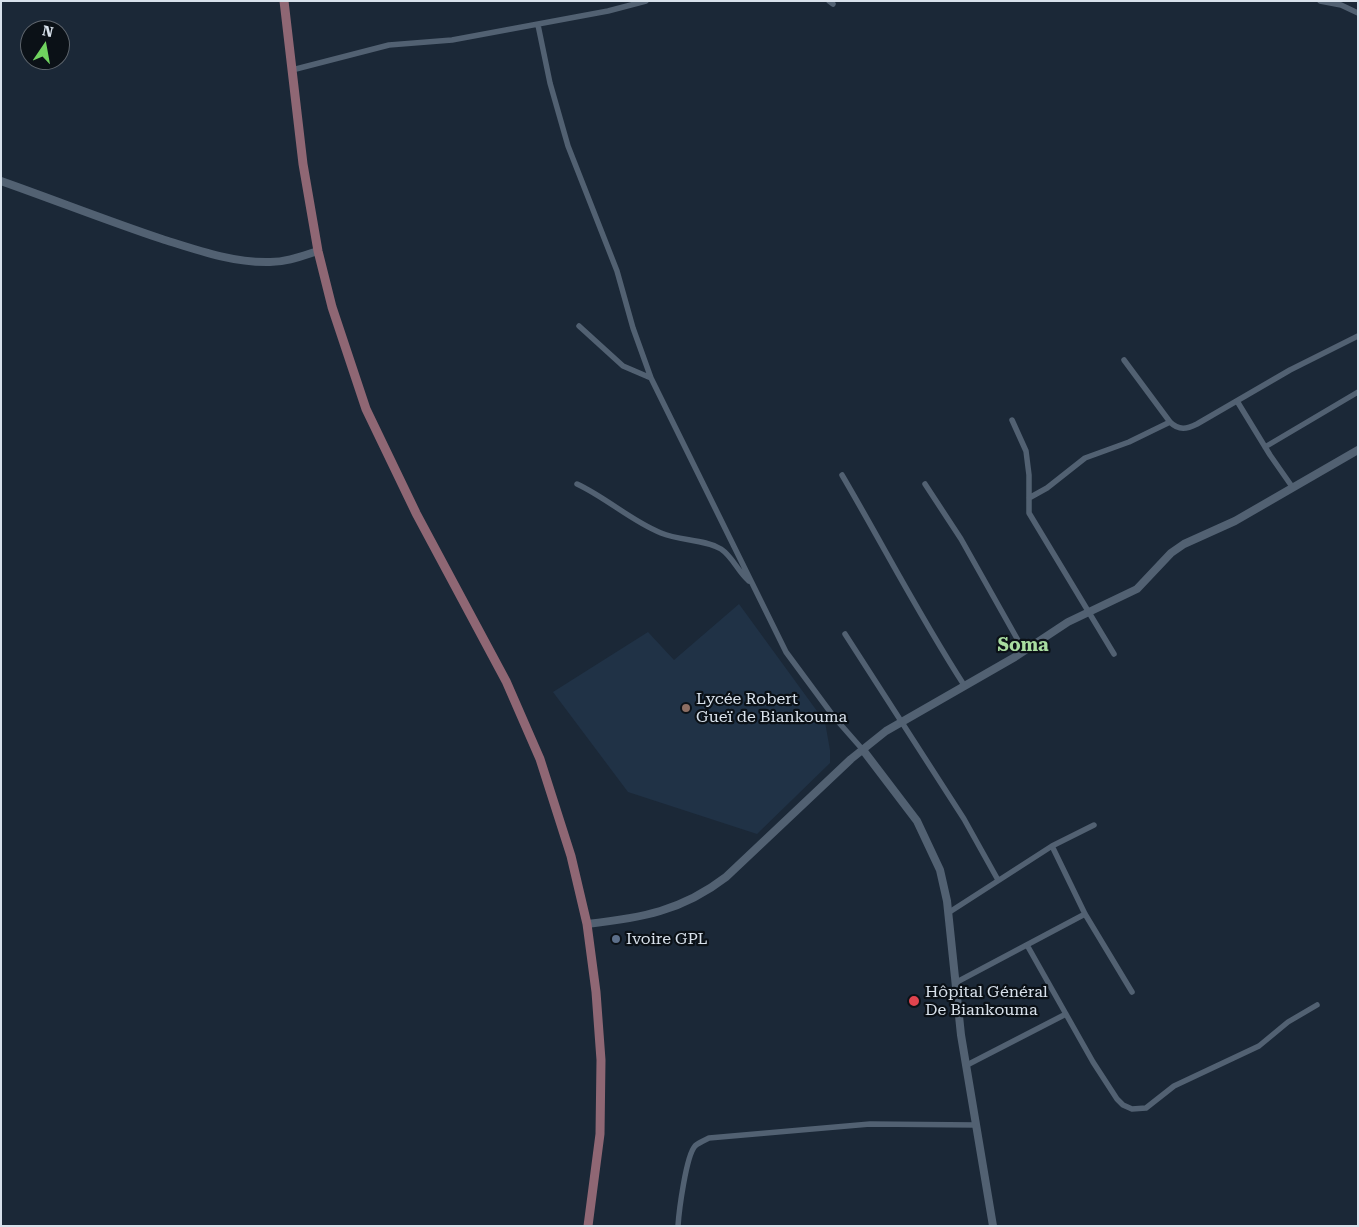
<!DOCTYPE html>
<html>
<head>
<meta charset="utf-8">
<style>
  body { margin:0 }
  #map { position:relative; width:1359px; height:1227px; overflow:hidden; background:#1b2837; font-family:"Roboto Serif",serif }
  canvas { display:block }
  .frame { position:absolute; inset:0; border:2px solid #d8e1eb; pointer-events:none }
  .north { position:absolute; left:20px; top:20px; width:50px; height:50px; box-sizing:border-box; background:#0b1117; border:1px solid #5d646c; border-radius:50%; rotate:12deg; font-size:14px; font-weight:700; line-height:20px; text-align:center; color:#d8e1eb }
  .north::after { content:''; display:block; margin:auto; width:18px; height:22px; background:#70d35f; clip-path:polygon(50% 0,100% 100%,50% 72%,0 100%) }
</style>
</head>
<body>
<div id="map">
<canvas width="1359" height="1227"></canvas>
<div class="frame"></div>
<div class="north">N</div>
</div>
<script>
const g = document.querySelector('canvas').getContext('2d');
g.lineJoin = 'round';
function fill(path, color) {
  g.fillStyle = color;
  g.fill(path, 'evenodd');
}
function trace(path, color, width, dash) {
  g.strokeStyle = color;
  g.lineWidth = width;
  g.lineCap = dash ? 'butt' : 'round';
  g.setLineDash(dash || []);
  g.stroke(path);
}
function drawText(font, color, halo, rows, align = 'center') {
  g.font = font + ' "Roboto Serif",serif';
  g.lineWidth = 4.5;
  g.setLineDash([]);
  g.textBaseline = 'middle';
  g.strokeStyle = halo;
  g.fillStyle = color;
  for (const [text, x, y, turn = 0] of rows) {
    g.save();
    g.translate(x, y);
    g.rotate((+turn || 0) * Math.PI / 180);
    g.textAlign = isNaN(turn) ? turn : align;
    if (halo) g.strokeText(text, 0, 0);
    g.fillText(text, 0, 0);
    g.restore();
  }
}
fill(new Path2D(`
  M739,604L825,722L830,750V763L757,834L628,792L553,692L648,632L674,660Z`), '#203246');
trace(new Path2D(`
  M829,1L833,4
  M1320,1L1341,5L1358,13
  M538,25L550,83L568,146L617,271L633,328L651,378L786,652L834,717L863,750
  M292,70L389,45L452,40L608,11L646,1
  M579,326L623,366L651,378
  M1124,360L1170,422C1179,431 1187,429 1197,424L1290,370L1358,336
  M1237,401L1270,455L1293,488
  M1012,420L1026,451L1029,475V513L1114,654
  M1265,447L1358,392
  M842,475C883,545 920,617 964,685
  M577,484C607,498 631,521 661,533C680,541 704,539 721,549C733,557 738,572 749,581
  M925,484L961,539L1024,651
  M1029,498L1047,488L1085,458L1129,442L1170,422
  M845,634L964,819L998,880
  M1052,846L1085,914L1132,992
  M948,913L1052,846L1094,825
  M1027,945L1093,1062L1117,1099L1123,1105L1132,1109L1146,1108L1174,1086L1259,1046L1288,1022L1317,1005
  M955,983L1085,914
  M967,1065L1066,1014
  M678,1226C679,1211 686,1156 695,1146C698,1143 705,1140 709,1138L870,1124L976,1125`), '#526172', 5.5);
trace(new Path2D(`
  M1,181C55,200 108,221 162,239C197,250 233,263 270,262C287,262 302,256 318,251
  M863,750L917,821L940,870L947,901L961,1035L993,1226
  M587,924C641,918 682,911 726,877L851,759L886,731L1015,657L1068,622L1137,589L1171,553L1184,544L1235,521L1358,450`), '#526172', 8);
trace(new Path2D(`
  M284,1L303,164L318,251L332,307L366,409L416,513L506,681L540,759L571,856L587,924L596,992L601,1060L600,1134L588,1226`), '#8f6774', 9);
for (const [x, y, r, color] of [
  [686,708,5,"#8d6e63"],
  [616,939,5,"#5c6f8a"],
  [914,1001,6,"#e0444e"]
]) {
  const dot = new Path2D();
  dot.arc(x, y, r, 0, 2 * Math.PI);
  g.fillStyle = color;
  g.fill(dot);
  trace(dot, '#0b1117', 2);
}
drawText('16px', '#d8e1eb', '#0b1117', [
  ["Lycée Robert",696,699],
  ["Gueï de Biankouma",696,717],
  ["Ivoire GPL",626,939],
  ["Hôpital Général",925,992],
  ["De Biankouma",925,1010]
], 'left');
drawText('bold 18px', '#a9dda0', '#0b1117', [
  ["Soma",1023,646]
]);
</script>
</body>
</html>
